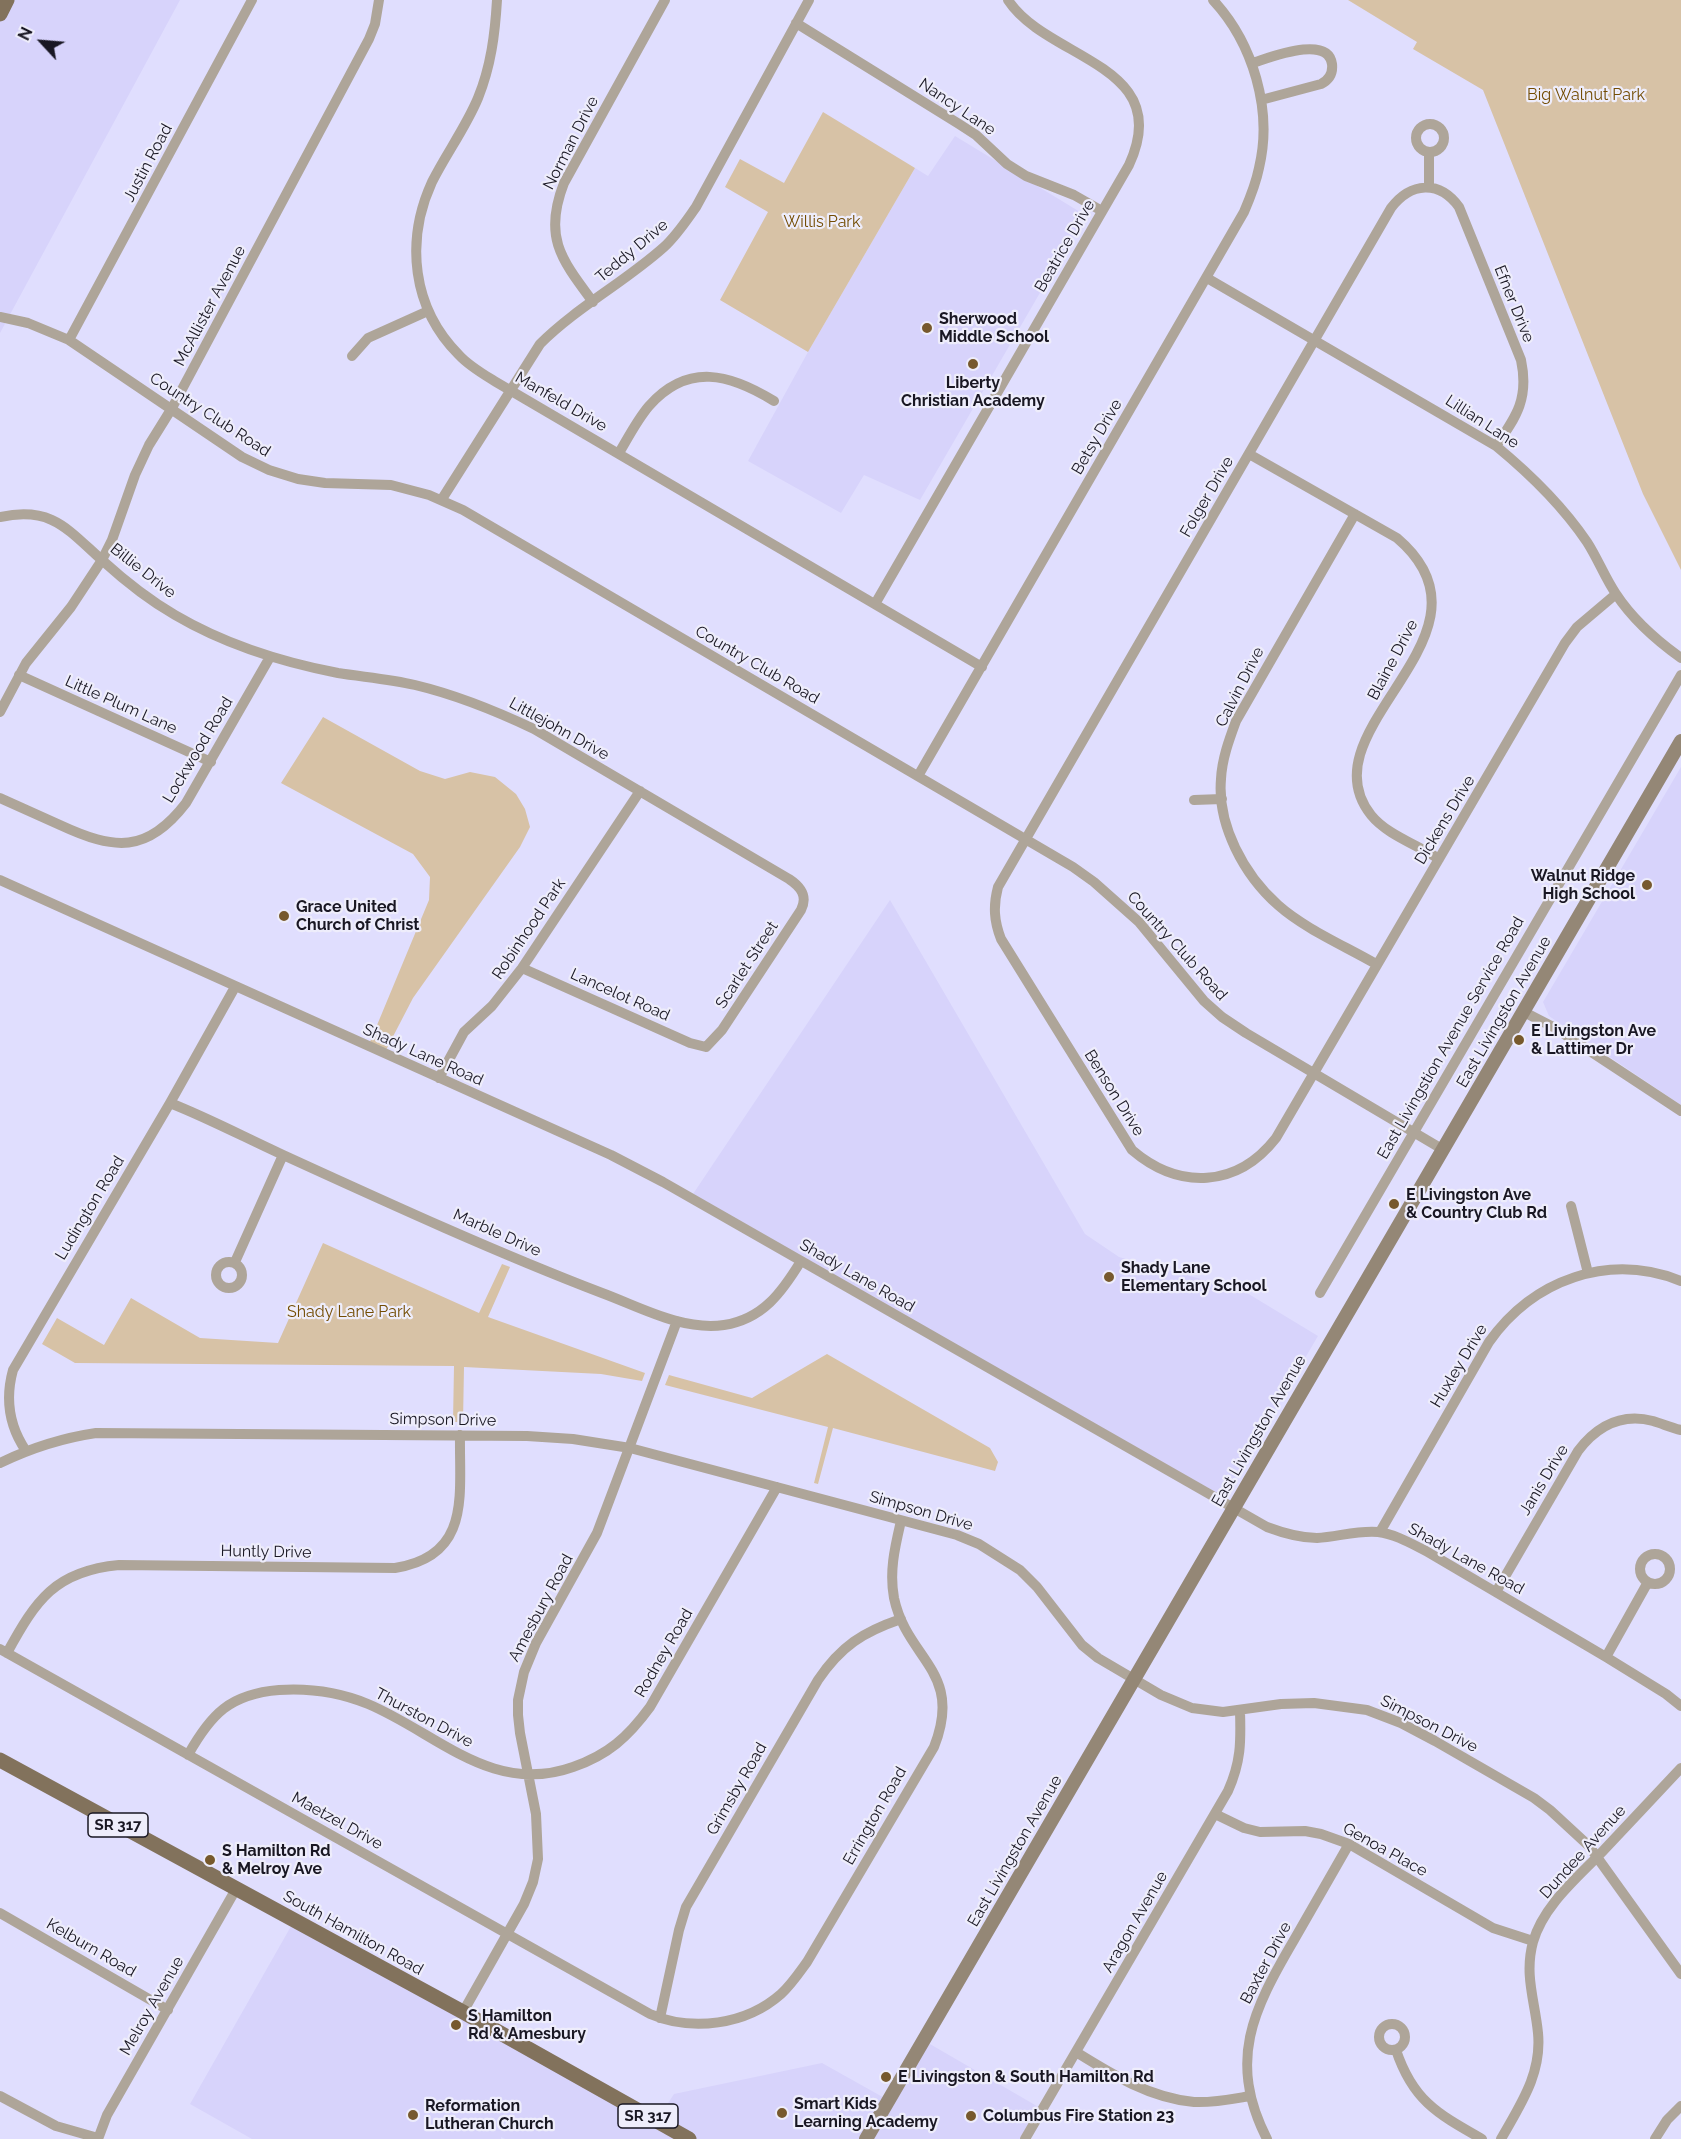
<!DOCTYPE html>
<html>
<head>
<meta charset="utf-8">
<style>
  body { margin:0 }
  #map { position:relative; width:1681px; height:2139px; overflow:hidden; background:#e0defe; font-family:Raleway,sans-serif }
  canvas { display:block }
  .north { position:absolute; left:12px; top:12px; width:60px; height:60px; -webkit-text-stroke:4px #eeedfb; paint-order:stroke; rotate:296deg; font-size:16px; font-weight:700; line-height:24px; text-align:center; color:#191723 }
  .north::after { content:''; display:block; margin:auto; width:21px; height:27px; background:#191723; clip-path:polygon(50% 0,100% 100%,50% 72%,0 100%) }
</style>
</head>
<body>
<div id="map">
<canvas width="1681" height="2139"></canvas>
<div class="north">N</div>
</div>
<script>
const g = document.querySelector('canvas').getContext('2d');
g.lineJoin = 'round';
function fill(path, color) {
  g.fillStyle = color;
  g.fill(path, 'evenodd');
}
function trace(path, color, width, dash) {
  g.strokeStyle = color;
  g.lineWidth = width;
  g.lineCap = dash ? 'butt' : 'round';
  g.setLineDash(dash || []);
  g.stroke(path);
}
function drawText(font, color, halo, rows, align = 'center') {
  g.font = font + ' Raleway,sans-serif';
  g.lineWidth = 4.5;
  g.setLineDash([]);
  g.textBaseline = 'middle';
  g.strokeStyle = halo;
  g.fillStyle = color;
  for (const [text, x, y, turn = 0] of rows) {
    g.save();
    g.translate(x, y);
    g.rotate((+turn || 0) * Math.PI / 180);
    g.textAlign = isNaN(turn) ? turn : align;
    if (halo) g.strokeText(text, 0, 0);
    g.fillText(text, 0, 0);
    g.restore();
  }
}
fill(new Path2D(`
  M0,0H180L0,333Z
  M955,136L1085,215L920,500L864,475L841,513L748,461L808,352L915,168L928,176Z
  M1681,767V1105L1549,1016L1543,1002Z
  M890,900L1085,1234L1119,1257L1242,1290L1318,1336L1226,1493L1218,1495L693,1194Z
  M294,1921L657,2120L674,2094L822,2063L888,2100L923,2040L1042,2109L1025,2139H505L501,2137V2139H252L190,2104Z`), '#d7d3fb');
fill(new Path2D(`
  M1348,0H1681V570L1643,494L1483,90L1413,49L1417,42Z
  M823,112L915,168L808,352L720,300L768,212L725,187L740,159L784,183Z
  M323,717L420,771L445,779L470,772L495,777L516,794L525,809L530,827L520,847L413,998L386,1050L370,1042L429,900L430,877L413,854L281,783Z
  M323,1243L479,1313L502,1264L510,1267L488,1317L645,1373L642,1381L601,1374L464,1367L463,1422H453L454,1366L75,1363L42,1344L57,1318L104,1345L131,1298L200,1338L278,1343Z
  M827,1354L990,1448L998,1462L995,1471L833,1428L818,1484L814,1483L828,1427L665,1385L669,1375L752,1398Z`), '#d7c2a6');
trace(new Path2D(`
  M497,0C495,34 491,66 478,98C466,127 446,154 432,182C405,241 412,308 459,355C469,366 483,374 496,382L982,667
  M796,23L959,124L976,135L1007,164L1026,176L1074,195L1102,211
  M1252,63C1269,58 1328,34 1332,64C1333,73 1329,80 1321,84L1261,100
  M1416 138a14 14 0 1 1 28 0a14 14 0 1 1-28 0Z
  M1429,187V152
  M1207,278L1496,446C1530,474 1562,505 1587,542C1598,559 1605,578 1616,594C1633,620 1656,640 1681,658
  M593,302C561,259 543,237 564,183L665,0
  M0,317L28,323L69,340L242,457L269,470L298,479L325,483L391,485L429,495L463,510L1073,867L1094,882L1139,922L1204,1001L1222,1017L1246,1033L1442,1149
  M69,340L252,0
  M352,356L368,338L428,311
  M1496,446C1517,416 1529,398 1521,360L1459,207C1439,180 1411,182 1391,208L998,887C993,906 994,921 1001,939L1132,1150C1179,1190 1237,1188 1276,1138L1565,643L1577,627L1616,594
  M619,453C628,438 637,420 649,406C688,362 730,374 774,401
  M1249,454L1397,538C1511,635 1302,728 1371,815C1387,835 1418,845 1439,859
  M442,499L540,344C577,307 625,282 664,247C677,235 686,221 696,207L809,0
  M1355,514L1236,721C1229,740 1222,759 1221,779C1217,825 1244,875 1278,905C1305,929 1345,946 1376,964
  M0,517C52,506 67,529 103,561C125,581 149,600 175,615C226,645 281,662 338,673C363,677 390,679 415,685C457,695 496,711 534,729L789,879C801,887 808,896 801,910L722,1030L706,1047L690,1043L522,968
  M875,604L1129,165C1176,64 1047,60 1008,0
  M19,675L211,762
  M0,712L26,663L71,607L102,560L112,540L135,475L149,445L172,408L369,39L375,24L379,0
  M918,776L1244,212C1250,198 1256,183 1259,168C1273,110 1253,43 1213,0
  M0,798C20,807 40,816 60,825C114,850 147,854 186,803L270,657
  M1194,800L1222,799
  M0,880L611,1155L663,1182L1267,1527C1283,1533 1299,1538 1317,1538C1337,1537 1358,1530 1378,1532C1395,1534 1412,1544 1426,1551L1606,1657L1666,1694L1681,1706
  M1524,1012L1555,1028L1681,1111
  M439,1078L464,1032L492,1006L522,968L640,791
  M170,1103C208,1118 244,1137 281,1154C386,1202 495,1252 602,1293C640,1307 682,1331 724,1325C763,1319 782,1292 801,1261
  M1571,1206L1588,1273
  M216 1275a13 13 0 1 1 26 0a13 13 0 1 1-26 0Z
  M235,1262L283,1155
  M1320,1293C1442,1087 1560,880 1681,675
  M26,1451C9,1426 5,1399 13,1370L170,1103L235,987
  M0,1463C31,1448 62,1438 96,1433L527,1436L573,1439L630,1448L957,1535L979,1544L1020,1570L1037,1587L1082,1645L1098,1658L1161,1695L1192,1708L1223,1712L1281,1704L1314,1703L1367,1710L1401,1723L1435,1741L1534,1798L1550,1810L1589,1846L1681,1974
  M1380,1532L1489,1342C1533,1280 1608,1252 1681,1281
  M1640 1569a15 15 0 1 1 30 0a15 15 0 1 1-30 0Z
  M1496,1592L1578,1451C1597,1426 1622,1413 1653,1421C1663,1424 1672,1428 1681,1430
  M0,1649L650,2014C692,2032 746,2025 781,1994C791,1985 799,1973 807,1962L934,1747C964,1671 907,1660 894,1598C889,1571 895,1547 901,1521
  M7,1653C36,1600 55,1571 119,1565L395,1568C472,1556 459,1494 460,1435
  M1606,1657L1648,1582
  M188,1755C211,1714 230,1694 279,1690C309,1688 339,1692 368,1704C437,1733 492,1796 573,1767C608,1755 628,1737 650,1707L777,1487
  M1215,1814L1244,1828L1260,1832L1305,1831L1321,1834L1349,1844L1493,1928L1533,1941
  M0,1913L168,2010
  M463,2012L524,1904L533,1882L538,1859L536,1814L520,1733L518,1715V1700L524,1672L536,1643L597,1533L677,1321
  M660,2018L679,1930L686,1907L818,1680C841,1646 863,1632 901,1619
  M1379 2037a13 13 0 1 1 26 0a13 13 0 1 1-26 0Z
  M1396,2050C1413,2101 1438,2114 1482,2139
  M1076,2052C1113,2075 1150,2098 1194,2102C1213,2103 1232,2099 1250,2096
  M0,2096L56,2126L98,2138
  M98,2139L107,2115L236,1889
  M1025,2139L1228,1791C1241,1762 1241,1742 1240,1711
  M1267,2139C1227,2061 1253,2010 1294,1940C1312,1908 1331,1876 1349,1844
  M1501,2139C1520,2105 1542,2074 1538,2033C1535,2001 1524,1975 1533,1942C1543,1906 1577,1878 1602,1852C1628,1824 1655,1796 1681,1768
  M1655,2139L1667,2120L1681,2106`), '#aea599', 10);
trace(new Path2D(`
  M866,2139L1681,741`), '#948776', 14);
trace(new Path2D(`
  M0,14L7,0
  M0,1760L463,2012L689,2139`), '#82725c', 15);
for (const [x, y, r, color] of [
  [927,328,6,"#77592d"],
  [973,364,6,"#77592d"],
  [1647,885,6,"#77592d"],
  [284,916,6,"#77592d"],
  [1519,1040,6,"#77592d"],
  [1394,1204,6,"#77592d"],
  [1109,1277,6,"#77592d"],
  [210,1860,6,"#77592d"],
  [456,2025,6,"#77592d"],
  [886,2077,6,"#77592d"],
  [782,2113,6,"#77592d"],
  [413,2115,6,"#77592d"],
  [971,2116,6,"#77592d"]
]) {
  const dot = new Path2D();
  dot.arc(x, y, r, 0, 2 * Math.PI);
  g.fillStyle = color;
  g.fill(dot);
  trace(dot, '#eeedfb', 2);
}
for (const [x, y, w] of [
  [118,1825,60],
  [648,2116,60]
]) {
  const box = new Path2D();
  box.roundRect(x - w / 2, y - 12, w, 24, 4.5);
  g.fillStyle = '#eeedfb';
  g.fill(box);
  trace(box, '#191723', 1.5);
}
drawText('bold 15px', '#191723', null, [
  ["SR 317",118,1825],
  ["SR 317",648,2116]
]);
drawText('16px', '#734c03', '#eeedfb', [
  ["Big Walnut Park",1586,95],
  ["Willis Park",822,222],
  ["Shady Lane Park",349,1312]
]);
drawText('16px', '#191723', '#eeedfb', [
  ["Nancy Lane",957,107,34],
  ["Norman Drive",571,143,-63],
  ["Justin Road",148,163,-62],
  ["Beatrice Drive",1065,246,-60],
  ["Teddy Drive",632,251,-40],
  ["Efner Drive",1514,304,68],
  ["McAllister Avenue",210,306,-62],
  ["Manfeld Drive",561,402,30],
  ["Country Club Road",210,415,33],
  ["Lillian Lane",1482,422,33],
  ["Betsy Drive",1097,437,-60],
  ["Folger Drive",1207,497,-60],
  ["Billie Drive",143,571,38],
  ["Blaine Drive",1393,660,-62],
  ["Country Club Road",757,665,30],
  ["Calvin Drive",1240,687,-63],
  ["Little Plum Lane",121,705,24],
  ["Littlejohn Drive",559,729,29],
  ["Lockwood Road",198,750,-59],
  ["Dickens Drive",1445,820,-59],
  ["Robinhood Park",529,929,-56],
  ["Country Club Road",1177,946,48],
  ["Scarlet Street",747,965,-57],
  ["Lancelot Road",620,995,24],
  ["East Livingston Avenue",1504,1012,-60],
  ["East Livingstion Avenue Service Road",1451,1038,-60],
  ["Shady Lane Road",423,1055,24],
  ["Benson Drive",1114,1093,58],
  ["Ludington Road",90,1208,-59],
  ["Marble Drive",497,1233,24],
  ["Shady Lane Road",857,1276,30],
  ["Huxley Drive",1459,1366,-59],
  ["Simpson Drive",443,1420,1],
  ["East Livingston Avenue",1259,1431,-60],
  ["Janis Drive",1544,1480,-59],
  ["Simpson Drive",921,1511,16],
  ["Huntly Drive",266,1552,1],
  ["Shady Lane Road",1466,1559,29],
  ["Amesbury Road",541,1608,-62],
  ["Rodney Road",664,1653,-60],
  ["Thurston Drive",424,1718,28],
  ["Simpson Drive",1429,1724,27],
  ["Grimsby Road",737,1789,-60],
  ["Errington Road",875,1816,-60],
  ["Maetzel Drive",337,1821,29],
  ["Genoa Place",1385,1850,29],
  ["East Livingston Avenue",1015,1851,-60],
  ["Dundee Avenue",1583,1852,-48],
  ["Aragon Avenue",1135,1922,-60],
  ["South Hamilton Road",353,1933,29],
  ["Kelburn Road",91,1948,30],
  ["Baxter Drive",1266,1963,-62],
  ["Melroy Avenue",152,2006,-60]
]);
drawText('bold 16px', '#191723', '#eeedfb', [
  ["Sherwood",939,319],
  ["Middle School",939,337],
  ["Liberty",973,383,"center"],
  ["Christian Academy",973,401,"center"],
  ["Walnut Ridge",1635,876,"right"],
  ["High School",1635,894,"right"],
  ["Grace United",296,907],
  ["Church of Christ",296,925],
  ["E Livingston Ave",1531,1031],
  ["& Lattimer Dr",1531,1049],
  ["E Livingston Ave",1406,1195],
  ["& Country Club Rd",1406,1213],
  ["Shady Lane",1121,1268],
  ["Elementary School",1121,1286],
  ["S Hamilton Rd",222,1851],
  ["& Melroy Ave",222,1869],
  ["S Hamilton",468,2016],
  ["Rd & Amesbury",468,2034],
  ["E Livingston & South Hamilton Rd",898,2077],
  ["Smart Kids",794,2104],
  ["Learning Academy",794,2122],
  ["Reformation",425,2106],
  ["Lutheran Church",425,2124],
  ["Columbus Fire Station 23",983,2116]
], 'left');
</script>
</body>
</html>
